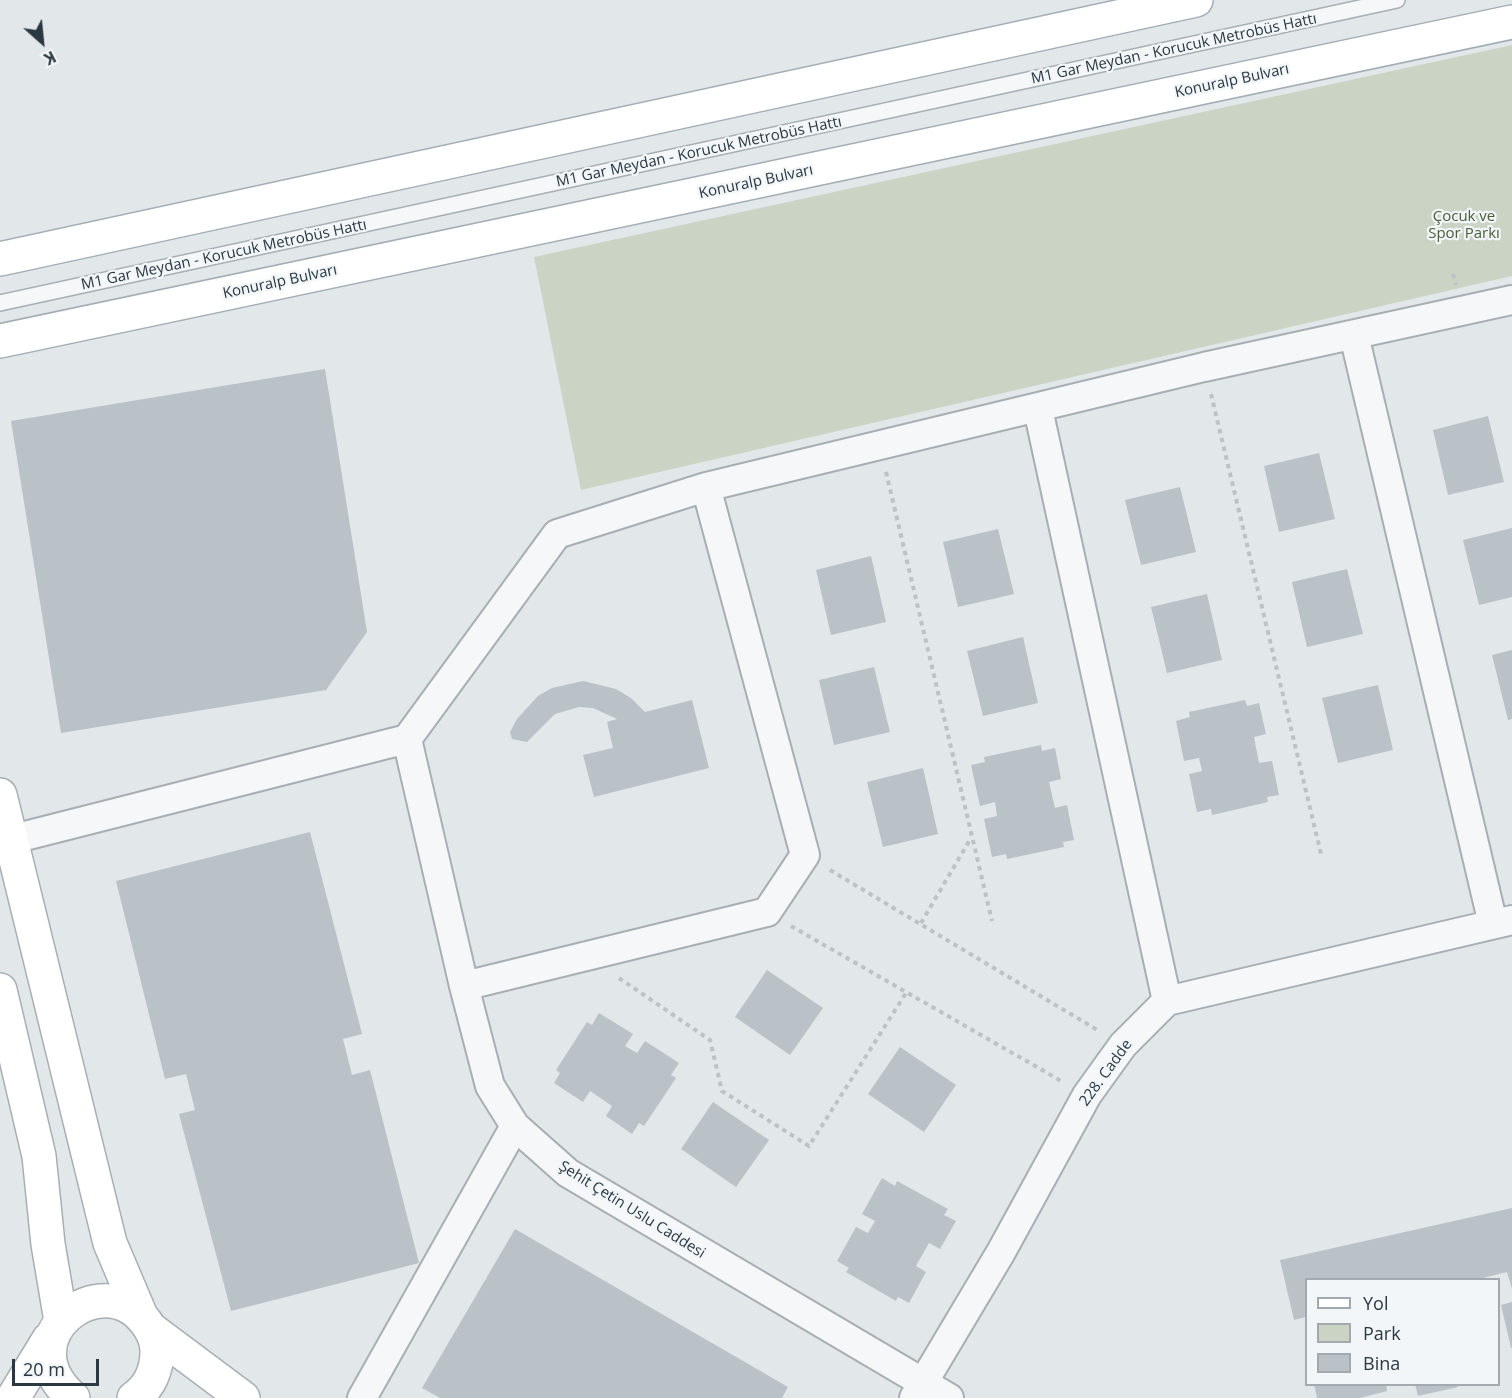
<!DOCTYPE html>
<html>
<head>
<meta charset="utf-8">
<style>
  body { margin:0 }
  #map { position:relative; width:1512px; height:1398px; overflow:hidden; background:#e2e7ea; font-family:"Open Sans",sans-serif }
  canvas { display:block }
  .legend { position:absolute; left:1305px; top:1278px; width:195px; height:108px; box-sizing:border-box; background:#f2f6f8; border:2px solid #a2aaaf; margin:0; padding:8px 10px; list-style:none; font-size:18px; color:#2a3842 }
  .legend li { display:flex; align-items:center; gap:12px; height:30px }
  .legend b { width:30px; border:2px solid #a2aaaf }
  .north { position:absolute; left:12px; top:12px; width:60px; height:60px; -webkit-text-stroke:4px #f2f6f8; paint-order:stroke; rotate:153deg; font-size:16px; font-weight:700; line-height:24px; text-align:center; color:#2a3842 }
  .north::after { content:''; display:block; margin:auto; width:21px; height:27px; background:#2a3842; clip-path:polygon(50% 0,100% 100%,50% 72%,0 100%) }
  .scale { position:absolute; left:12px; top:1359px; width:87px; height:27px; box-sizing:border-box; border:3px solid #2a3842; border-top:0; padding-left:8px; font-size:18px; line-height:21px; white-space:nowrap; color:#2a3842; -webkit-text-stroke:4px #f2f6f8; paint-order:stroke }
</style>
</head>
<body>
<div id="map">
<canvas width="1512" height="1398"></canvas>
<ul class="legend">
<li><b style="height:8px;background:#fff"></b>Yol</li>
<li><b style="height:16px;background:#cbd4c4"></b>Park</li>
<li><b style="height:16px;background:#bac1c7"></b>Bina</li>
</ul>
<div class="north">K</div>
<div class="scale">20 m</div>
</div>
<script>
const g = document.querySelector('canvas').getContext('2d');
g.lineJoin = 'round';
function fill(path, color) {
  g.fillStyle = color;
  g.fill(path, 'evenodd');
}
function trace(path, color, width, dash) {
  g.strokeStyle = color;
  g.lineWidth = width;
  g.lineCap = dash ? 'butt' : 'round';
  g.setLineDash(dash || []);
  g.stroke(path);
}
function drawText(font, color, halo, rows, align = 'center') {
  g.font = font + ' "Open Sans",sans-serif';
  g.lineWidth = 4.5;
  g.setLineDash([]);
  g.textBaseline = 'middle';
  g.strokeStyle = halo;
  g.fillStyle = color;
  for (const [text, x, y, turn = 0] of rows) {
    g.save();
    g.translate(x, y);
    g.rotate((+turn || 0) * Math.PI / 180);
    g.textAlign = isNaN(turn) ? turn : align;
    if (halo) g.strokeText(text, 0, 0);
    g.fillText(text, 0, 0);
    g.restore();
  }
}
fill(new Path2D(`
  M1512,45V276L581,490L534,257Z`), '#cbd4c4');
fill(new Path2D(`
  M325,369L367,632L326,690L61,733L11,421Z
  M1488,416L1504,482L1448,495L1433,430Z
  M1319,453L1335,519L1279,532L1264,466Z
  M1180,487L1196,552L1141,565L1125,500Z
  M1512,528V597L1479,605L1463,540Z
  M998,529L1014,594L958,607L943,542Z
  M871,556L886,622L831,635L816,570Z
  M1347,569L1363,634L1307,647L1292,582Z
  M1207,594L1222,660L1167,673L1151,607Z
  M1023,637L1038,703L983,716L967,651Z
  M1512,650V719L1508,720L1492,655Z
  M874,667L890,732L834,745L819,680Z
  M583,681L616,689L631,698L645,712L692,700L709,768L594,797L583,755L613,748L607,722L617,719L593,708L579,707L555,714L527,742L512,739L510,732L517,719L538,696L552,688Z
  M1378,685L1393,750L1338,763L1322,698Z
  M1245,700L1247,706L1259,703L1266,734L1254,737L1259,763L1272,761L1279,795L1267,797L1268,802L1212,815L1211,809L1197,812L1189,774L1202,771L1199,758L1184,761L1176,721L1190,717L1189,712Z
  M1041,745L1042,751L1055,748L1061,779L1049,782L1055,808L1067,805L1074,840L1063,842L1064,847L1007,859L1006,854L992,857L984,819L997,816L995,802L980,806L971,765L985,762L984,757Z
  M923,768L938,834L883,847L867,782Z
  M310,832L362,1034L343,1039L352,1075L370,1070L419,1263L231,1311L179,1114L195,1110L186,1074L165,1079L116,881Z
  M767,970L823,1008L790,1055L735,1017Z
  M599,1013L633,1034L625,1046L637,1053L645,1041L679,1063L671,1075L676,1078L644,1126L639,1123L632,1134L606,1116L612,1106L590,1091L583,1102L554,1083L560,1073L556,1070L587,1022L592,1025Z
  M900,1047L956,1085L924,1132L868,1094Z
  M713,1102L769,1140L736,1187L681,1149Z
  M882,1178L895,1186L897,1181L948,1209L944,1215L956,1221L940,1249L929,1243L916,1266L926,1272L909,1303L898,1297L896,1301L846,1272L849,1268L837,1261L856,1227L868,1233L875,1221L862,1214Z
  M1512,1208V1289L1507,1272L1475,1280H1306V1317L1294,1320L1280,1260Z
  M515,1229L788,1387L782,1398H440L422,1388Z
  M1512,1302V1348H1511L1501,1305Z
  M1314,1384H1386L1387,1391L1360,1398H1317Z
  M1415,1384H1457L1458,1387L1418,1396Z`), '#bac1c7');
const lane = new Path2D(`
  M0,303L1397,0`);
const street = new Path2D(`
  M1354,335L1493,924
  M1038,409L1167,1001
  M407,739L464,986L490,1086L515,1126L568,1173L949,1398
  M9,840L407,739L557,534L706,487L1204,367L1512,300
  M464,986L767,912L805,855L706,487
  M362,1398L515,1126
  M914,1398L1001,1252L1087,1095L1123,1045L1167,1001L1512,920`);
const secondary = new Path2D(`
  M0,795L110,1243L141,1316
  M0,990L39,1156L48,1244L61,1321
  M152,1330L243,1398
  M13,1398L49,1339
  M73,1398C5,1339 101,1264 145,1321C152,1330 157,1339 157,1351C157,1369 150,1387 134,1398`);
const primary = new Path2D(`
  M0,259L1196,0
  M0,341L1512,22`);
trace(lane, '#a7afb4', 18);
trace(street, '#a7afb4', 32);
trace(secondary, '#a7afb4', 36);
trace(primary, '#a2aeb6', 36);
trace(new Path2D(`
  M1453,274L1456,285
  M1211,394L1322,858
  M886,472L992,921
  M830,870L1099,1031
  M921,923L971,838
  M791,926L1063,1082
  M619,978L710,1040L722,1091L809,1146L906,993`), '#bcc2c6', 4, [4.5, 4.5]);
trace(lane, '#f5f7f9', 15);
trace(street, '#f5f7f9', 28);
trace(secondary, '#fff', 33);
trace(primary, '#fff', 33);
drawText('15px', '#2a3842', '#f2f6f8', [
  ["M1 Gar Meydan - Korucuk Metrobüs Hattı",1174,49,-12],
  ["Konuralp Bulvarı",1232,81,-12],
  ["M1 Gar Meydan - Korucuk Metrobüs Hattı",699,152,-12],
  ["Konuralp Bulvarı",756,182,-12],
  ["M1 Gar Meydan - Korucuk Metrobüs Hattı",224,255,-12],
  ["Konuralp Bulvarı",280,282,-12],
  ["228. Cadde",1106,1073,-54],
  ["Şehit Çetin Uslu Caddesi",632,1210,32]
]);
drawText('15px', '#475e38', '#f2f6f8', [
  ["Çocuk ve",1464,217],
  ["Spor Parkı",1464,234]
]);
</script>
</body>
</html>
